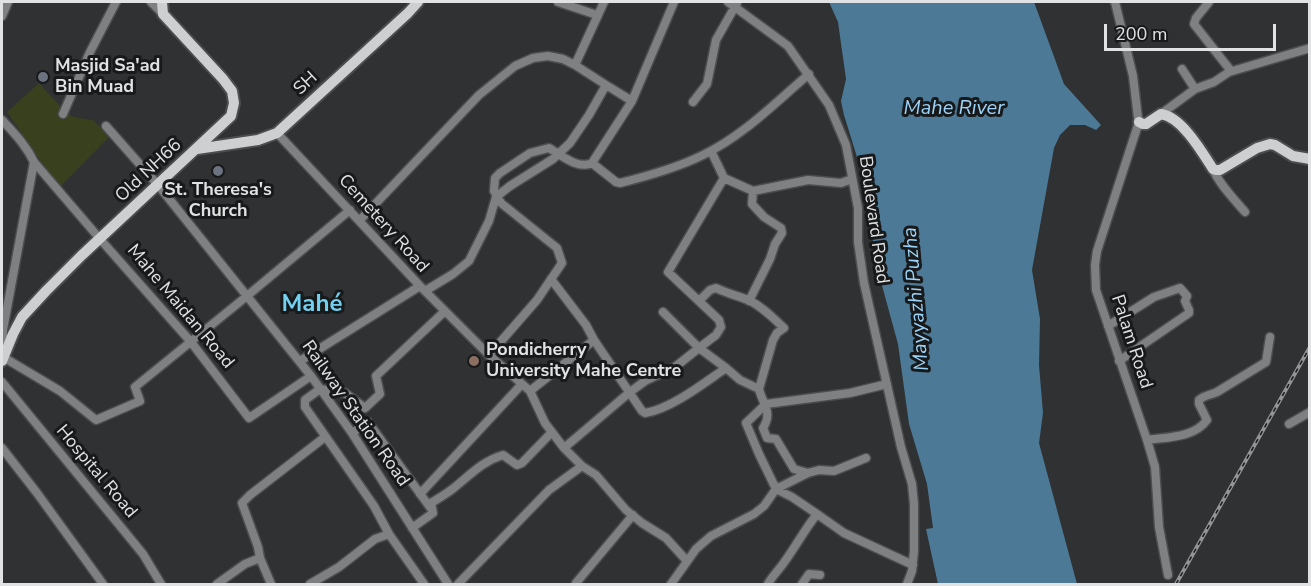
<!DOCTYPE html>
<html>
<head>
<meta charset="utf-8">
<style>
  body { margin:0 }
  #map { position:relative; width:1311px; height:586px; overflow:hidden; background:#2f3133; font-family:"Nunito Sans",sans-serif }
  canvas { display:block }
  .frame { position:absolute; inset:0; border:3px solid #e1e2e3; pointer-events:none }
  .scale { position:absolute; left:1104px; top:24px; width:172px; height:27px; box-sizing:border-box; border:3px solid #e1e2e3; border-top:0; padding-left:8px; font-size:18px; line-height:21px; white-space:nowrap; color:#e1e2e3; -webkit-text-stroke:4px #18191a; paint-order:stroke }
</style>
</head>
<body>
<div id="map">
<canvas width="1311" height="586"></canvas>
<div class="frame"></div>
<div class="scale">200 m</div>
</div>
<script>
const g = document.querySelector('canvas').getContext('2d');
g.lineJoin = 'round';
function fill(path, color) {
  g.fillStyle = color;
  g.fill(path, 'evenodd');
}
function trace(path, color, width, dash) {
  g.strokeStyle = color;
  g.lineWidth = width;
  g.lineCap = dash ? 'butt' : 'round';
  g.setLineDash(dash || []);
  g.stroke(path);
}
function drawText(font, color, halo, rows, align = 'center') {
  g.font = font + ' "Nunito Sans",sans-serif';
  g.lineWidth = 6;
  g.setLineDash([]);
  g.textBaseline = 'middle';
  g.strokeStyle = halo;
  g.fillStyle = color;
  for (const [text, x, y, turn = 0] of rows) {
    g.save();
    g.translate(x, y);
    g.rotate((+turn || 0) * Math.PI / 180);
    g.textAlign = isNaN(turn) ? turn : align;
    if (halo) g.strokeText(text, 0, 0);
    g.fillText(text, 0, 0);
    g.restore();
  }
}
fill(new Path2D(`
  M39,83L62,108L73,117L93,120L110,136L59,188L7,112Z`), '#39401d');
fill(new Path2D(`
  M829,2H1034L1064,84L1101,125L1096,130L1085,125H1070L1060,135L1054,148L1032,270L1040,319L1039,365L1043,413L1039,443L1077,584H938L926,529L933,528L927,484L909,424L898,344L881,282L867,210L861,170L844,115L841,101L846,79L838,22Z`), '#4c7996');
const minor = new Path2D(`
  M151,2L163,14
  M558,2L597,15
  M674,2L632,101L592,163L616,182L620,183C648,176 677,168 703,155C743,136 776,102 809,74
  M728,2L788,46L829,105L846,145L858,208V242L864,283L901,447L912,484L914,504V551L912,571L907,584
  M1115,2L1133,76L1138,118L1139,122L1097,251L1095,265L1096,290L1147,440L1155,467L1159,527L1168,575
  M1209,2L1196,18L1194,24L1231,71
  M2,16L8,2
  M575,65L604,2
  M1182,69L1195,89
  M693,102L707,84L716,40L737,3
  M63,114L90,52L116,2
  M1161,114L1195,89L1214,82L1229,72L1310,48
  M2,120C14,133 26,145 34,162L100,239L191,342L249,418L311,376
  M106,126L158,185L311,376L352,433L448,584
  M277,133L420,286L300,361
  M711,151L724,178L753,191L808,180L841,183L852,179
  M34,162L3,330V357L60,391L96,420L140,401L135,387L247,296L350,210
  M1213,169C1219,184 1234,199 1245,212
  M724,178L668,272L719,320L721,327L716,335L699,348L726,368
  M360,220L479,95L515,66L533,58L548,56L563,59L575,65L606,85L632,101
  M551,279L586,325L594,340
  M420,286L489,355L530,391L594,340L642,411L645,413C671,409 704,383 726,368L740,380L759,389
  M425,291L453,274L469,261L489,221L496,197L510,186L553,159L570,143L589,115L606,85
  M699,301L710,290L716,288C726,293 738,296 748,300C762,306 773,318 784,328L777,333L773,340L759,389C763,405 773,412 763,428L767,438L776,439L794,469L808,473L819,470L834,471L866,458
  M749,301L770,259L775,244L782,233L781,228L764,217L752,204L753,191
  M663,312L699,348L675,367L645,381L630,392L564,448L582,466L596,475L626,510L642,523L666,538L687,561
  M1108,326L1154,297L1180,288L1187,296L1185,301L1189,310V313L1119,361
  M489,355L537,300L562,263L557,248L501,203L494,191L495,178L500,173L530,153L549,148C561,155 578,170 592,163
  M2,382L143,554L161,584
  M530,391L545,423L564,448
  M1289,424L1310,412
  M352,433L368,422L432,510
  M1147,440C1167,437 1194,438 1207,420L1199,404V400C1204,395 1211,395 1217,392L1266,362L1270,337
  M2,448L37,493L103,584
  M420,494L522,384
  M817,514L792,497L776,489L759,454L746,423L766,404L850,393L887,384
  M412,528L433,513L431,503C439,498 448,493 455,487C471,474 483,461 503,455L517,465L522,463L552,432
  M260,558L271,584
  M576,583L633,515
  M217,584L245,564L260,558L258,547L242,503L250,495L325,437
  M310,584L339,567L375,539L389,534
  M424,584L389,534L374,506L305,407V400L320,389L345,393L365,408L380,394L376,376L445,311
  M458,584L549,490L582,466
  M671,584L696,549L711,536L754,514L764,506L776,489L808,473
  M768,584C772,576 780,569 785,561C796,546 805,529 817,514L844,533L913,565
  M802,584L809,574L820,575`);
const major = new Path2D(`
  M1139,122L1143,124H1146L1161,114C1182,117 1202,152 1213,169L1216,170H1220L1257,148L1270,144L1275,145L1293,156L1310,159
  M197,149L258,140L277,133L408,13L418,2
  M2,361L13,334L22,317L46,291L81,256L231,116L234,103L232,91L223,79L163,14L162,2`);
trace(minor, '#4b4d4f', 11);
trace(major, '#4b4d4f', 14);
trace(minor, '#7f8081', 8);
trace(major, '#cecfd1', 10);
const rail = new Path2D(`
  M1176,584L1310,347`);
trace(rail, '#939495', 4);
trace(rail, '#18191a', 1.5, [4.5]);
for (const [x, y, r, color] of [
  [43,77,6,"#6b7280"],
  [218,171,6,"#6b7280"],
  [474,361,6,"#8d6e63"]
]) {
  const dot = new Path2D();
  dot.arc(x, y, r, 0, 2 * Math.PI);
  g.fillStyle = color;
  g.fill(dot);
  trace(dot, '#18191a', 2);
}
drawText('bold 18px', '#e1e2e3', '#18191a', [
  ["Masjid Sa'ad",55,67],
  ["Bin Muad",55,88],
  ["St. Theresa's",218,191,"center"],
  ["Church",218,212,"center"],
  ["Pondicherry",486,351],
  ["University Mahe Centre",486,372]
], 'left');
drawText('18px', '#e1e2e3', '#18191a', [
  ["SH",306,84,-43],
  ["Old NH66",149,171,-43],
  ["Boulevard Road",873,220,82],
  ["Cemetery Road",383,224,48],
  ["Mahe Maidan Road",180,307,50],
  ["Palam Road",1131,342,72],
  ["Railway Station Road",355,414,55],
  ["Hospital Road",96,472,50]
]);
drawText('italic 20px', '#9cd4f9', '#18191a', [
  ["Mahe River",954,109],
  ["Mayyazhi Puzha",917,299,-95]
]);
drawText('bold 24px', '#72d1f0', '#18191a', [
  ["Mahé",312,305]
]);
</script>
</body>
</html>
